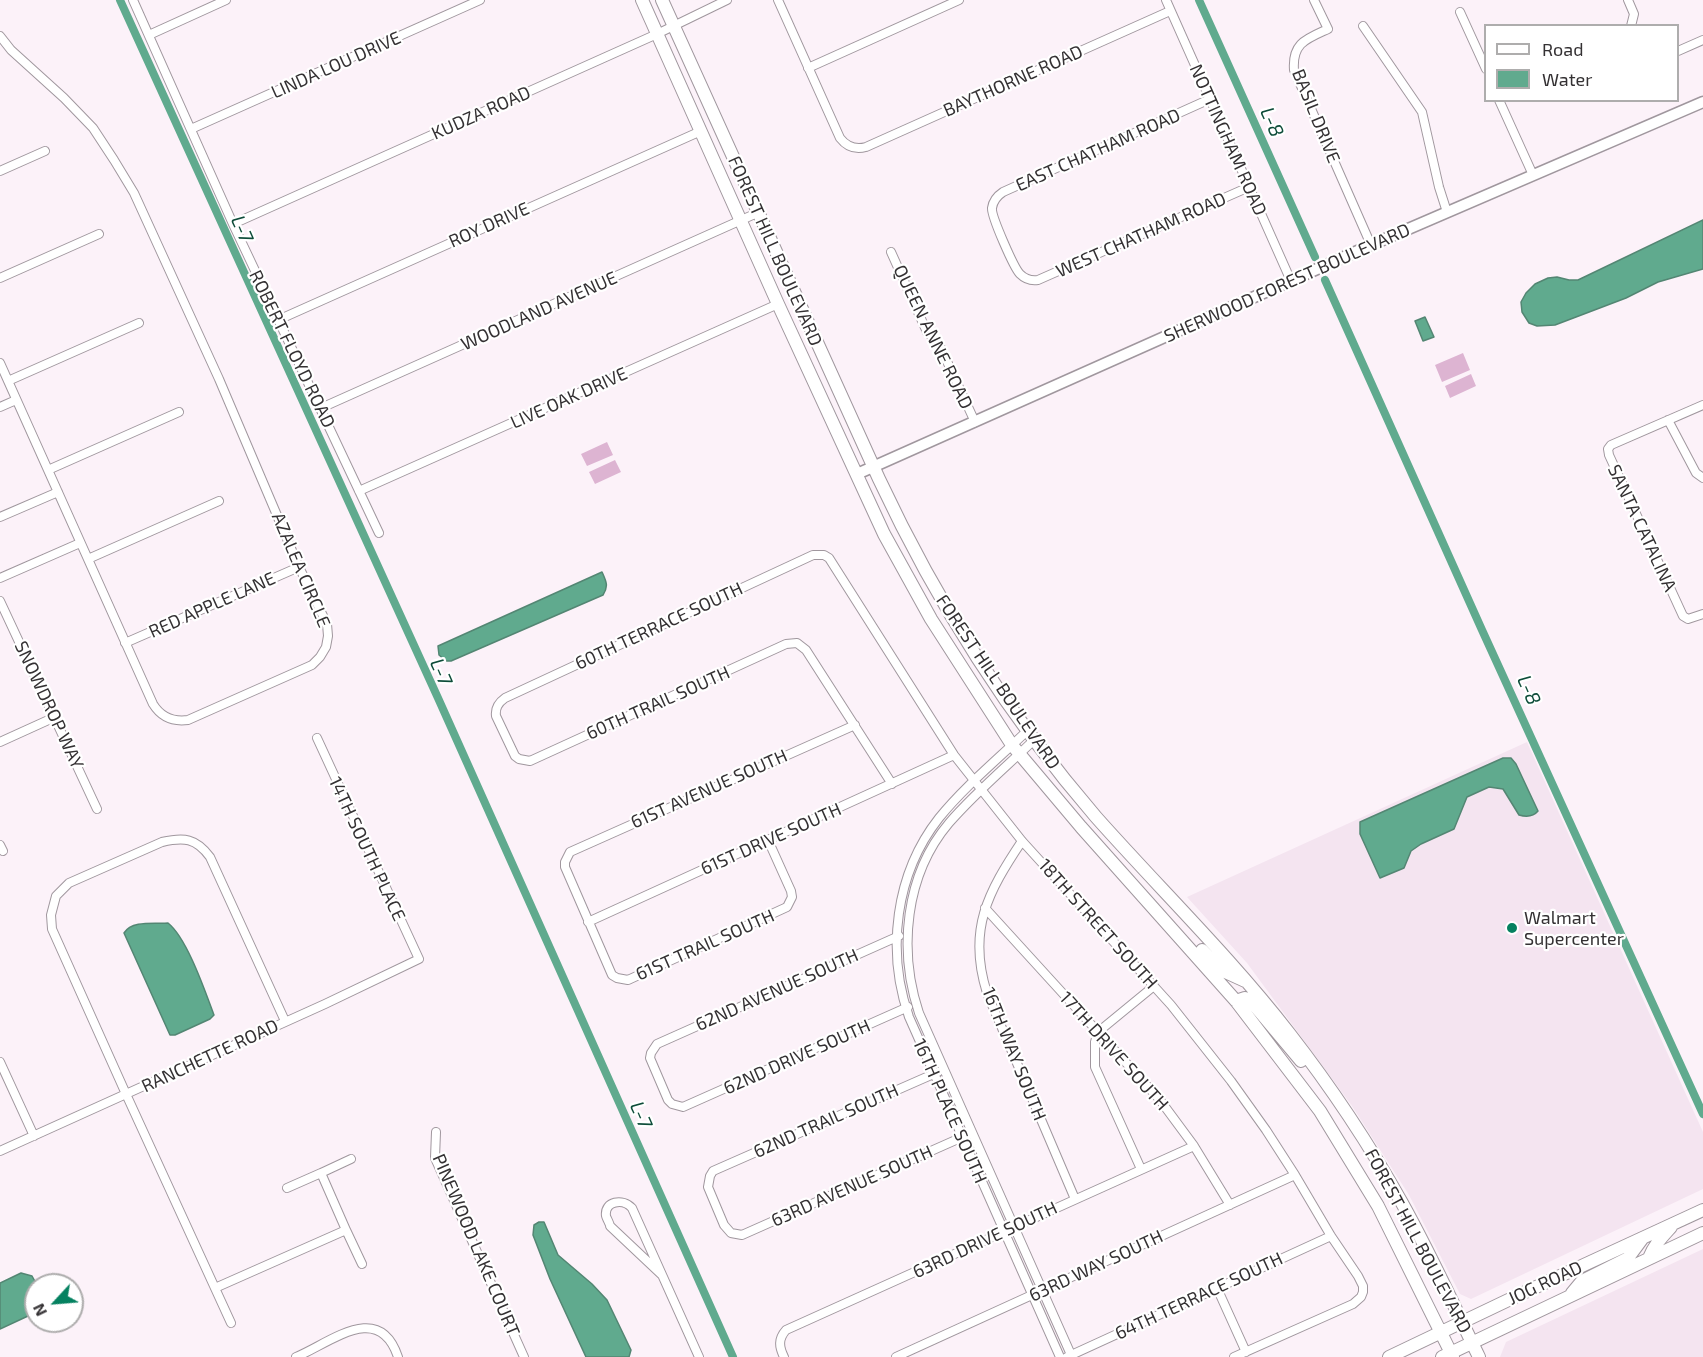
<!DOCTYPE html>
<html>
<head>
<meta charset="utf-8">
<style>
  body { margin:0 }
  #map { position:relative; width:1703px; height:1357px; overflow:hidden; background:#fcf2f9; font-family:"Exo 2",sans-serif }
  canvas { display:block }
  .legend { position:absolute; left:1484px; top:24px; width:195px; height:78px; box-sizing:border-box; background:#fff; border:2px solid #aeadad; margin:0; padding:8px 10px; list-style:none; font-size:18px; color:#343133 }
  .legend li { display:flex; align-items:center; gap:12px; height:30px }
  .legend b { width:30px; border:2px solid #aeadad }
  .north { position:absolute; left:24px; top:1273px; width:60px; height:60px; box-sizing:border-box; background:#fff; border:2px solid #aeadad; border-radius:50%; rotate:244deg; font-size:16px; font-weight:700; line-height:24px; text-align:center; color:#343133 }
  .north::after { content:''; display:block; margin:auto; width:21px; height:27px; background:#058160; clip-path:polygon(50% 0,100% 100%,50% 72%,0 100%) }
</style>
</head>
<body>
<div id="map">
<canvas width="1703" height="1357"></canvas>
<ul class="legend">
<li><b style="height:8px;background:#fff"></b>Road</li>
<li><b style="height:16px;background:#60aa8e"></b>Water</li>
</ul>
<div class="north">N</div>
</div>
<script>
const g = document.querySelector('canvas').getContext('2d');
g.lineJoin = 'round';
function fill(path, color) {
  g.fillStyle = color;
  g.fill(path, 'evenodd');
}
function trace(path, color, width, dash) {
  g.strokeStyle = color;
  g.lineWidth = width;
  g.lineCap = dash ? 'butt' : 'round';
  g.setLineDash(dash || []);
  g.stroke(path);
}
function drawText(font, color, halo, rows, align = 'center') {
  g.font = font + ' "Exo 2",sans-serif';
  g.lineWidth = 4.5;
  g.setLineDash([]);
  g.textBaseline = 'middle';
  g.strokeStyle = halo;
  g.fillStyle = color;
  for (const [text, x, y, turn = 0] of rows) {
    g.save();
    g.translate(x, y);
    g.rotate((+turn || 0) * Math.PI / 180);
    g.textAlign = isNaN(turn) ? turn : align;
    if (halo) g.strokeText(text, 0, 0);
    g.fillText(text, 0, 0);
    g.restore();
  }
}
fill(new Path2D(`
  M1527,742L1703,1132V1189L1471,1299L1460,1294L1409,1195L1352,1106L1247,963L1187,897Z
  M1703,1249V1357H1500L1506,1342Z`), '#f4e4f0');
fill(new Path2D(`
  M1463,353L1470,370L1442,382L1435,365Z
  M1471,374L1476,386L1450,398L1445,386Z
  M607,442L613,455L587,466L581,454Z
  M615,460L621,472L595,484L589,472Z`), '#ddb4d2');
const water = new Path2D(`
  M1703,220V269L1658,282L1626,298L1555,325L1537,326L1529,323L1522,312L1521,302L1526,293L1535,284L1548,278L1557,277L1569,280H1578Z
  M1425,317L1434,337L1423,341L1415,321Z
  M602,572C606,581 609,586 603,595L451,661H446L439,655L438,646Z
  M1503,758H1511L1516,764L1538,811C1533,817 1526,817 1519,815L1503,789L1489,787L1467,797L1454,829L1421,844L1411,851L1404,868L1380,878L1360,834V822Z
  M168,923C187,938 205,991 214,1015L210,1019L175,1035H170L124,933C132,920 154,924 168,923Z
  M539,1222H544L558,1255L592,1284L607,1300L631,1350L629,1357H586L550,1279L533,1235L534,1225Z
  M21,1273L32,1276L37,1285H36V1310L28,1316L0,1329V1283Z`);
fill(water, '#60aa8e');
trace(water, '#538673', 1.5);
trace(new Path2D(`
  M120,0L438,698L733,1357
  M1199,0L1315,257
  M1325,280L1482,630L1703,1114`), '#60aa8e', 8);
const minor = new Path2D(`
  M133,0L233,224L379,533
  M778,0L840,138C847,147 855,150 866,147L1170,11
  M1166,0L1291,281
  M1314,0L1328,29C1306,39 1292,43 1294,70L1371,245
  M1628,0L1634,14L1631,26
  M1460,12L1486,69
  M1363,26L1422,112L1439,187L1447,212
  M149,35L226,0
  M0,36L11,50L64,98L93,128L114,160L134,193L219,379L299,567L327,624L328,636L326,647L320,657L312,665L188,720C173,722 161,717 153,704L0,363
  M1678,51L1703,40
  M808,68L959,0
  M1210,99L1003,192C997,196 993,201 992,208C991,216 1014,268 1020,274C1025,279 1031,281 1038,280L1249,187
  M1499,100L1533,175
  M191,129L480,0
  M0,171L45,151
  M233,224L657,34L727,0
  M891,252L927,332L939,344L975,422
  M0,278L99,234
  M278,320L701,131
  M8,381L139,323
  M1703,405L1611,445L1608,449L1609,455L1683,616L1688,619L1703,614
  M0,407L16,400
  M321,408L757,213
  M1668,420L1696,473L1703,478
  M48,470L179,412
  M359,491L778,304
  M0,517L58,492
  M88,559L219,501
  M0,578L80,543
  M0,601L97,809
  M125,643L299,567
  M1027,731C998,759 965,786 939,818C895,874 886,951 909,1017L1060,1357
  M1034,740C1006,767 975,793 949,823C905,875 898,950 919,1013L1072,1357
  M0,742L55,717
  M892,784L806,650L797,643L786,644L530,761L519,759L515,756L496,716C495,708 498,703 505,698L813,555H824L829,558L954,755L1022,841L1171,1005L1231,1081L1266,1130L1295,1175L1331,1236L1358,1276L1363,1286V1292L1361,1297L1353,1304L1234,1357
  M768,840L791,891L792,897L787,907L628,980L617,978L612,975L565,867V862L570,852L855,725
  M1022,841C988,892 967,930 987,993L1075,1199
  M0,845L3,851
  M985,908L1160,1100L1194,1146L1230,1205
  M588,922L954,755
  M899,936L657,1044L651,1053L650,1058L668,1100L672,1104L683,1107L908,1007
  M0,1062L34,1136
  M938,1072L713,1171L710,1176L708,1187L724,1225L731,1233L742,1235L967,1135
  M436,1132L435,1158L524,1357
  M0,1151L325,1004L419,959L317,738
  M1141,1169L1095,1067V1042L1098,1032L1154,986
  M321,1173L351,1159
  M287,1188L321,1173L346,1230
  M662,1275L610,1226C610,1224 606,1217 606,1216C604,1201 623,1198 632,1208L699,1357
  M215,1288L346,1230L362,1264
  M1217,1288L1246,1352
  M231,1323L126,1094L52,929L51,915L56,896L69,883L162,842C184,837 196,838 210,857L285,1021
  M296,1357C330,1343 379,1300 398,1357
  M784,1357C779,1347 778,1339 786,1330L1194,1146
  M896,1357L1295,1175
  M1067,1357L1331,1236`);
const tertiary = new Path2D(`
  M857,474L1371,245L1703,102`);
const secondary = new Path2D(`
  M642,0L778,304L884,534L931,619L1012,745L1081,827L1236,1001L1320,1111L1378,1206L1453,1357
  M662,0L879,479C936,601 1008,715 1096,817C1160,889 1230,957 1289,1033C1331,1087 1369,1144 1402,1203C1430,1253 1454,1306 1479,1357
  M1202,950L1221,970L1245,981
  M1236,1001L1245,998L1249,999L1301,1061
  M1649,1258C1654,1245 1662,1237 1671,1227
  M1572,1293L1582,1281L1628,1258L1642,1239
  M1389,1357L1521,1294L1703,1210
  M1442,1357L1703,1233`);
trace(minor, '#a0979e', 10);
trace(tertiary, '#a0979e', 13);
trace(secondary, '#a0979e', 14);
trace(minor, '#fff', 8);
trace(tertiary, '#fff', 10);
trace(secondary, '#fff', 12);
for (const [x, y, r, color] of [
  [1512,928,6,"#058160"]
]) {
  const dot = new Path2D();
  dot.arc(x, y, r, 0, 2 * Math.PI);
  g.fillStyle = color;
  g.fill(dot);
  trace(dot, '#fff', 2);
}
drawText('18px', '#343133', '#fff', [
  ["LINDA LOU DRIVE",336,65,-24],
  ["BAYTHORNE ROAD",1013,81,-24],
  ["KUDZA ROAD",481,113,-24],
  ["BASIL DRIVE",1316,116,68],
  ["NOTTINGHAM ROAD",1228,140,66],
  ["EAST CHATHAM ROAD",1098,150,-24],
  ["ROY DRIVE",489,225,-24],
  ["WEST CHATHAM ROAD",1141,235,-24],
  ["FOREST HILL BOULEVARD",775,251,66],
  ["SHERWOOD FOREST BOULEVARD",1287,283,-24],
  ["WOODLAND AVENUE",539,311,-24],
  ["QUEEN ANNE ROAD",933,337,64],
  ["ROBERT FLOYD ROAD",292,349,64],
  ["LIVE OAK DRIVE",569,398,-24],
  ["SANTA CATALINA",1642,528,65],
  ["AZALEA CIRCLE",301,570,67],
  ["RED APPLE LANE",212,605,-24],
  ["60TH TERRACE SOUTH",659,626,-25],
  ["FOREST HILL BOULEVARD",998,682,56],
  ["60TH TRAIL SOUTH",658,703,-24],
  ["SNOWDROP WAY",49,705,65],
  ["61ST AVENUE SOUTH",709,789,-24],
  ["61ST DRIVE SOUTH",771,839,-24],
  ["14TH SOUTH PLACE",367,849,65],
  ["18TH STREET SOUTH",1098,924,48],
  ["61ST TRAIL SOUTH",705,945,-24],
  ["62ND AVENUE SOUTH",777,990,-24],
  ["17TH DRIVE SOUTH",1114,1051,48],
  ["16TH WAY SOUTH",1014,1054,68],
  ["RANCHETTE ROAD",210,1056,-25],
  ["62ND DRIVE SOUTH",797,1057,-24],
  ["16TH PLACE SOUTH",950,1111,66],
  ["62ND TRAIL SOUTH",826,1121,-24],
  ["63RD AVENUE SOUTH",852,1186,-24],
  ["63RD DRIVE SOUTH",985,1240,-25],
  ["FOREST HILL BOULEVARD",1418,1241,62],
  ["PINEWOOD LAKE COURT",476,1245,67],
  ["63RD WAY SOUTH",1096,1266,-25],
  ["JOG ROAD",1545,1283,-25],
  ["64TH TERRACE SOUTH",1199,1296,-25]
]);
drawText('18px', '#343133', '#fff', [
  ["Walmart",1524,918],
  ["Supercenter",1524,939]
], 'left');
drawText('italic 20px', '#0d4c39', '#fff', [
  ["L-8",1272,122,66],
  ["L-7",242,229,66],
  ["L-7",441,672,66],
  ["L-8",1529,690,66],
  ["L-7",641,1115,66]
]);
</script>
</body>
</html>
